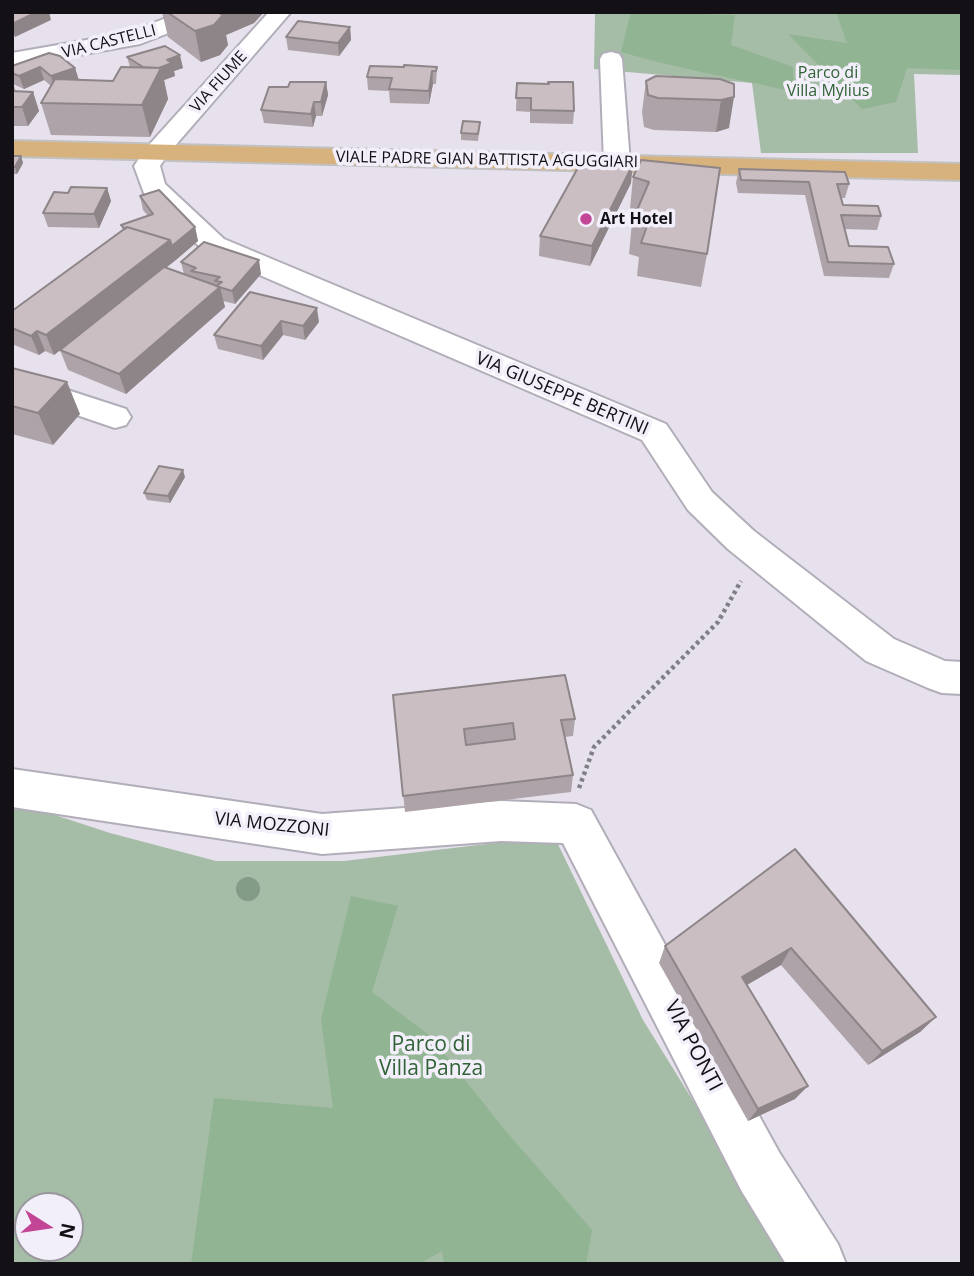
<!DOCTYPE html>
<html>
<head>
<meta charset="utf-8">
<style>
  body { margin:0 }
  #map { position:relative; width:974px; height:1276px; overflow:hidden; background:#e6e1ec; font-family:"Open Sans",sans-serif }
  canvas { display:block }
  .frame { position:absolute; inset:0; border:14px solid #131115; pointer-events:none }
  .north { position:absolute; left:14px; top:1192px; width:70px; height:70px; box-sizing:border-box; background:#f3effa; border:2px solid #99969e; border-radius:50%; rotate:102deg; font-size:19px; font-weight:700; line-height:28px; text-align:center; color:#131115 }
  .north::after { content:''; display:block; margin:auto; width:24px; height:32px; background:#c24695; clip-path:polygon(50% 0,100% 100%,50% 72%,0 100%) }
</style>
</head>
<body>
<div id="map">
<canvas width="974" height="1276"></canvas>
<div class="frame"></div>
<div class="north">N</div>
</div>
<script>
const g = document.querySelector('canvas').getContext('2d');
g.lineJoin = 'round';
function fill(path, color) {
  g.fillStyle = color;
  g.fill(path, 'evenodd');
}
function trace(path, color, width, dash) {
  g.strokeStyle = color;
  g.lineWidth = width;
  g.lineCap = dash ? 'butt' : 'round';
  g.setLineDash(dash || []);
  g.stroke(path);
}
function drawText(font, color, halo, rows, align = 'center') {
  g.font = font + ' "Open Sans",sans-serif';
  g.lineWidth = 7;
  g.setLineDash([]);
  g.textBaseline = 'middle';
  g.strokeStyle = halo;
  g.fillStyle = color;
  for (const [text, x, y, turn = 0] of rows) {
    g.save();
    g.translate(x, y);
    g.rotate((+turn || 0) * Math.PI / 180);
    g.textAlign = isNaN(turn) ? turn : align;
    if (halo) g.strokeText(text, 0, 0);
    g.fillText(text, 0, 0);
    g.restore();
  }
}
fill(new Path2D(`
  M589,12H962V75L914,74L918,153H761L752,83L594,69L595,14Z
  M12,801L110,833L216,861H344L554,836L643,1020L794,1264H12ZM28,1206H70V1248H28Z`), '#a5bca6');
fill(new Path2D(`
  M631,12L735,15L731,45L793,67L794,92C736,78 678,69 621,52Z
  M836,12H962V70L907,68L896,102L862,109L788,34L847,43Z
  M351,896L398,906L372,992L430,1036L504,1129L592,1230L586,1264H444L442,1251L419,1264H191L214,1098L333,1108L321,1019Z`), '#91b493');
const minor = new Path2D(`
  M182,12H212L210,17L140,44L12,67V53L127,33Z
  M269,12H291L167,155L160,166L165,184L224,239L666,424L712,492L754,531L894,639L945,661L962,662V694L942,693L928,688L866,661L728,549L688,510L642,440L204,251L144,193L134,166L148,146Z
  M611,52L619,54L622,59L630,163L626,168L617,171L608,168L604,163L600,59L603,54Z
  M12,372L126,409L131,417L126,425L115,428L12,393Z
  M12,769L322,814L501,801L576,804L591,810L779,1152L838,1244L846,1264H786L741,1190L563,843L501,841L322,854L12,807Z`);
const major = new Path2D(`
  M12,141L962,164V180L12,156Z`);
trace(minor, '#b2aeb9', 4);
trace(major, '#c2c1c2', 4);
trace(new Path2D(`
  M579,788L594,747L718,622L741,581`), '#817e85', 4.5, [3.5, 3.5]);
fill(minor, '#fff');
fill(major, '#d7b27d');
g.fillStyle = '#829c88';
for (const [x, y] of [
  [248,889]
]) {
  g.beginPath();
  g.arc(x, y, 12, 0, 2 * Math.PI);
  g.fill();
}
fill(new Path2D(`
  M162,12H264L254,23L226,35L228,45L220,55L201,62L168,37Z
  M350,27L351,40L339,56L288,50L286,37Z
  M127,57L183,68L174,71L175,76L164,80L168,99L150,137L51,135L41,103L51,86L44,80L24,89L13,84L16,91L33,92L39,111L28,126H12V66L75,68L79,80L113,81L130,67Z
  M437,67L436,84H433L429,104L390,103L389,91L368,90L367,77Z
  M720,79L729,128L716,132L654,130L644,127L642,112L646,81Z
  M326,82L328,95L322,116H316L313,127L264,123L261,110L288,87Z
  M517,83L574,111L573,124L530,123V112L516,111Z
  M480,122L478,141L461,140V133Z
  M12,156H21L23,163L17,174H12Z
  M641,160L707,254L701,287L637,276L639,257L629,254L632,222L637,211L630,209L633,177Z
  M739,169L849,184L845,198H841L843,205L881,216L877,230L844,229L849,246L894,264L889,278L824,276L805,195L738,193L736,183Z
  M631,183L590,266L539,256L540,236Z
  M107,188L111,201L99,228L48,227L43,213L68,193Z
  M140,196L195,227L198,241L165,268L184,274L181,262L261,274L235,304L223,301L225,307L126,394L68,370L60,350L54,355L45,351L39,355L12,344V311L123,230L121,225L148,216L143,210Z
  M250,292L319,322L305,340L283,335L263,360L218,349L214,335Z
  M12,368L80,414L53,445L12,434Z
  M185,477L170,503L147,500L144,493Z
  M393,695L575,719L573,736L565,737L573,775L571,792L405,812Z
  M795,849L936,1017L920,1032L868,1065L781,965L747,985L795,1099L748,1121L659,963L665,946Z`), '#aea3a8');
fill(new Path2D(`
  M37,12H49L51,20L15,37L12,30V24Z
  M211,12H264L254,23L226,35L228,45L220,55L201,62L195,31Z
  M350,27L351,40L339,56L338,43Z
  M180,55L183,68L174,71L175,76L164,80L168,99L150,137L142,105L149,71L167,60Z
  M40,67L44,80L24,89L19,76Z
  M75,68L79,81L55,89L51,76Z
  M432,71L433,84L429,104V91Z
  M326,82L328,95L322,116L321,102Z
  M33,92L39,111L28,126L22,107Z
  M734,97L729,128L716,132L721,100Z
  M314,102L316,116L313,127L311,114Z
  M21,156L23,163L17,174L15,167Z
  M633,164L631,183L590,266L592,246Z
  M107,188L111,201L99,228L94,214Z
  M195,227L198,241L176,260L172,246Z
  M170,240L176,260L54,355L46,335Z
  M259,260L261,274L235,304L232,291Z
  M220,287L225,307L126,394L119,374Z
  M317,308L319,322L305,340L303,326Z
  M281,321L283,335L263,360L261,346Z
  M37,331L45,351L39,355L31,336Z
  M67,382L80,414L53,445L38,413Z
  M183,470L185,477L170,503L168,496Z
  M791,948L781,965L733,993L742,977Z
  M936,1017L920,1032L868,1065L882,1051Z
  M808,1086L795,1099L748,1121L758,1109Z`), '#8d8588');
const building = new Path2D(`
  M12,12H37L12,24Z
  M167,12H217L223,15L214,25L195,31Z
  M298,21L350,27L338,43L286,37Z
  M165,46L180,55L167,60L172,63L159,68L143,67L127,57Z
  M49,53L60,56L75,68L51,76L40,67L19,76L12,73V66Z
  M404,65L437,67L436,71H432L429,91L389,89L392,78L367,77L370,66L404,67Z
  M121,67L161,68L142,105L41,103L55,79L113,81Z
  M656,76L720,79L734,84V97L721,100L658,98L648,95L646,81Z
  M290,82H326L321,102H314L311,114L261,110L269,87H288Z
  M548,82H573L574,111L531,110V98H516L517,83L549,84Z
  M12,91L33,92L22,107H12Z
  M463,121L480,122L478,134L461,133Z
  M585,155L633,164L592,246L540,236Z
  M12,156H21L15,167H12Z
  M641,160L720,168L707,254L641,243L647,226L632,222L649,182L633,177Z
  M739,169L845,172L849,184H837L843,205L878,206L881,216L841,215L849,246L888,247L894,264L828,262L809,182L741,180Z
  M71,187L107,188L94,214L43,213L54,192L68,193Z
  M159,190L195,227L172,246L170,240L127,227L125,229L121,225L153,214L140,196Z
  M127,227L170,240L46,335L37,331L31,336L12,328V311Z
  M204,242L259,260L232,291L216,286L222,282L215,281L220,277L191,271L196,268L181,262Z
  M164,267L220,287L119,374L60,350Z
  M250,292L317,308L303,326L281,321L261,346L214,335Z
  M12,368L67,382L38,413L12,406Z
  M159,466L183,470L168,496L144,493Z
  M565,675L575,719L561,720L573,775L403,796L393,695ZM513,723L515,739L466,745L464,729Z
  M795,849L936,1017L882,1051L791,948L742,977L808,1086L758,1109L665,946Z`);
fill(building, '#cabec3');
trace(building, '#8d8588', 2);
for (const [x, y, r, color] of [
  [586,219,7,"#c24695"]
]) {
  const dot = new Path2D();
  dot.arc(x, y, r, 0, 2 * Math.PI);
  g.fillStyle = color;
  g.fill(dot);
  trace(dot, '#f3effa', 2.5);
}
drawText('16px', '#131115', '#f3effa', [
  ["VIA CASTELLI",109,42,-14],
  ["VIA FIUME",219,82,-48],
  ["VIALE PADRE GIAN BATTISTA AGUGGIARI",487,160,1]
]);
drawText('16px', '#306336', '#f3effa', [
  ["Parco di",828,73],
  ["Villa Mylius",828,91]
]);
drawText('bold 16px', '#131115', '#f3effa', [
  ["Art Hotel",600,219]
], 'left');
drawText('18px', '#131115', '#f3effa', [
  ["VIA GIUSEPPE BERTINI",562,394,23],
  ["VIA MOZZONI",272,825,6]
]);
drawText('21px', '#306336', '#f3effa', [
  ["Parco di",431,1045],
  ["Villa Panza",431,1069]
]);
drawText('21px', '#131115', '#f3effa', [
  ["VIA PONTI",693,1046,62]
]);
</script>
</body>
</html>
